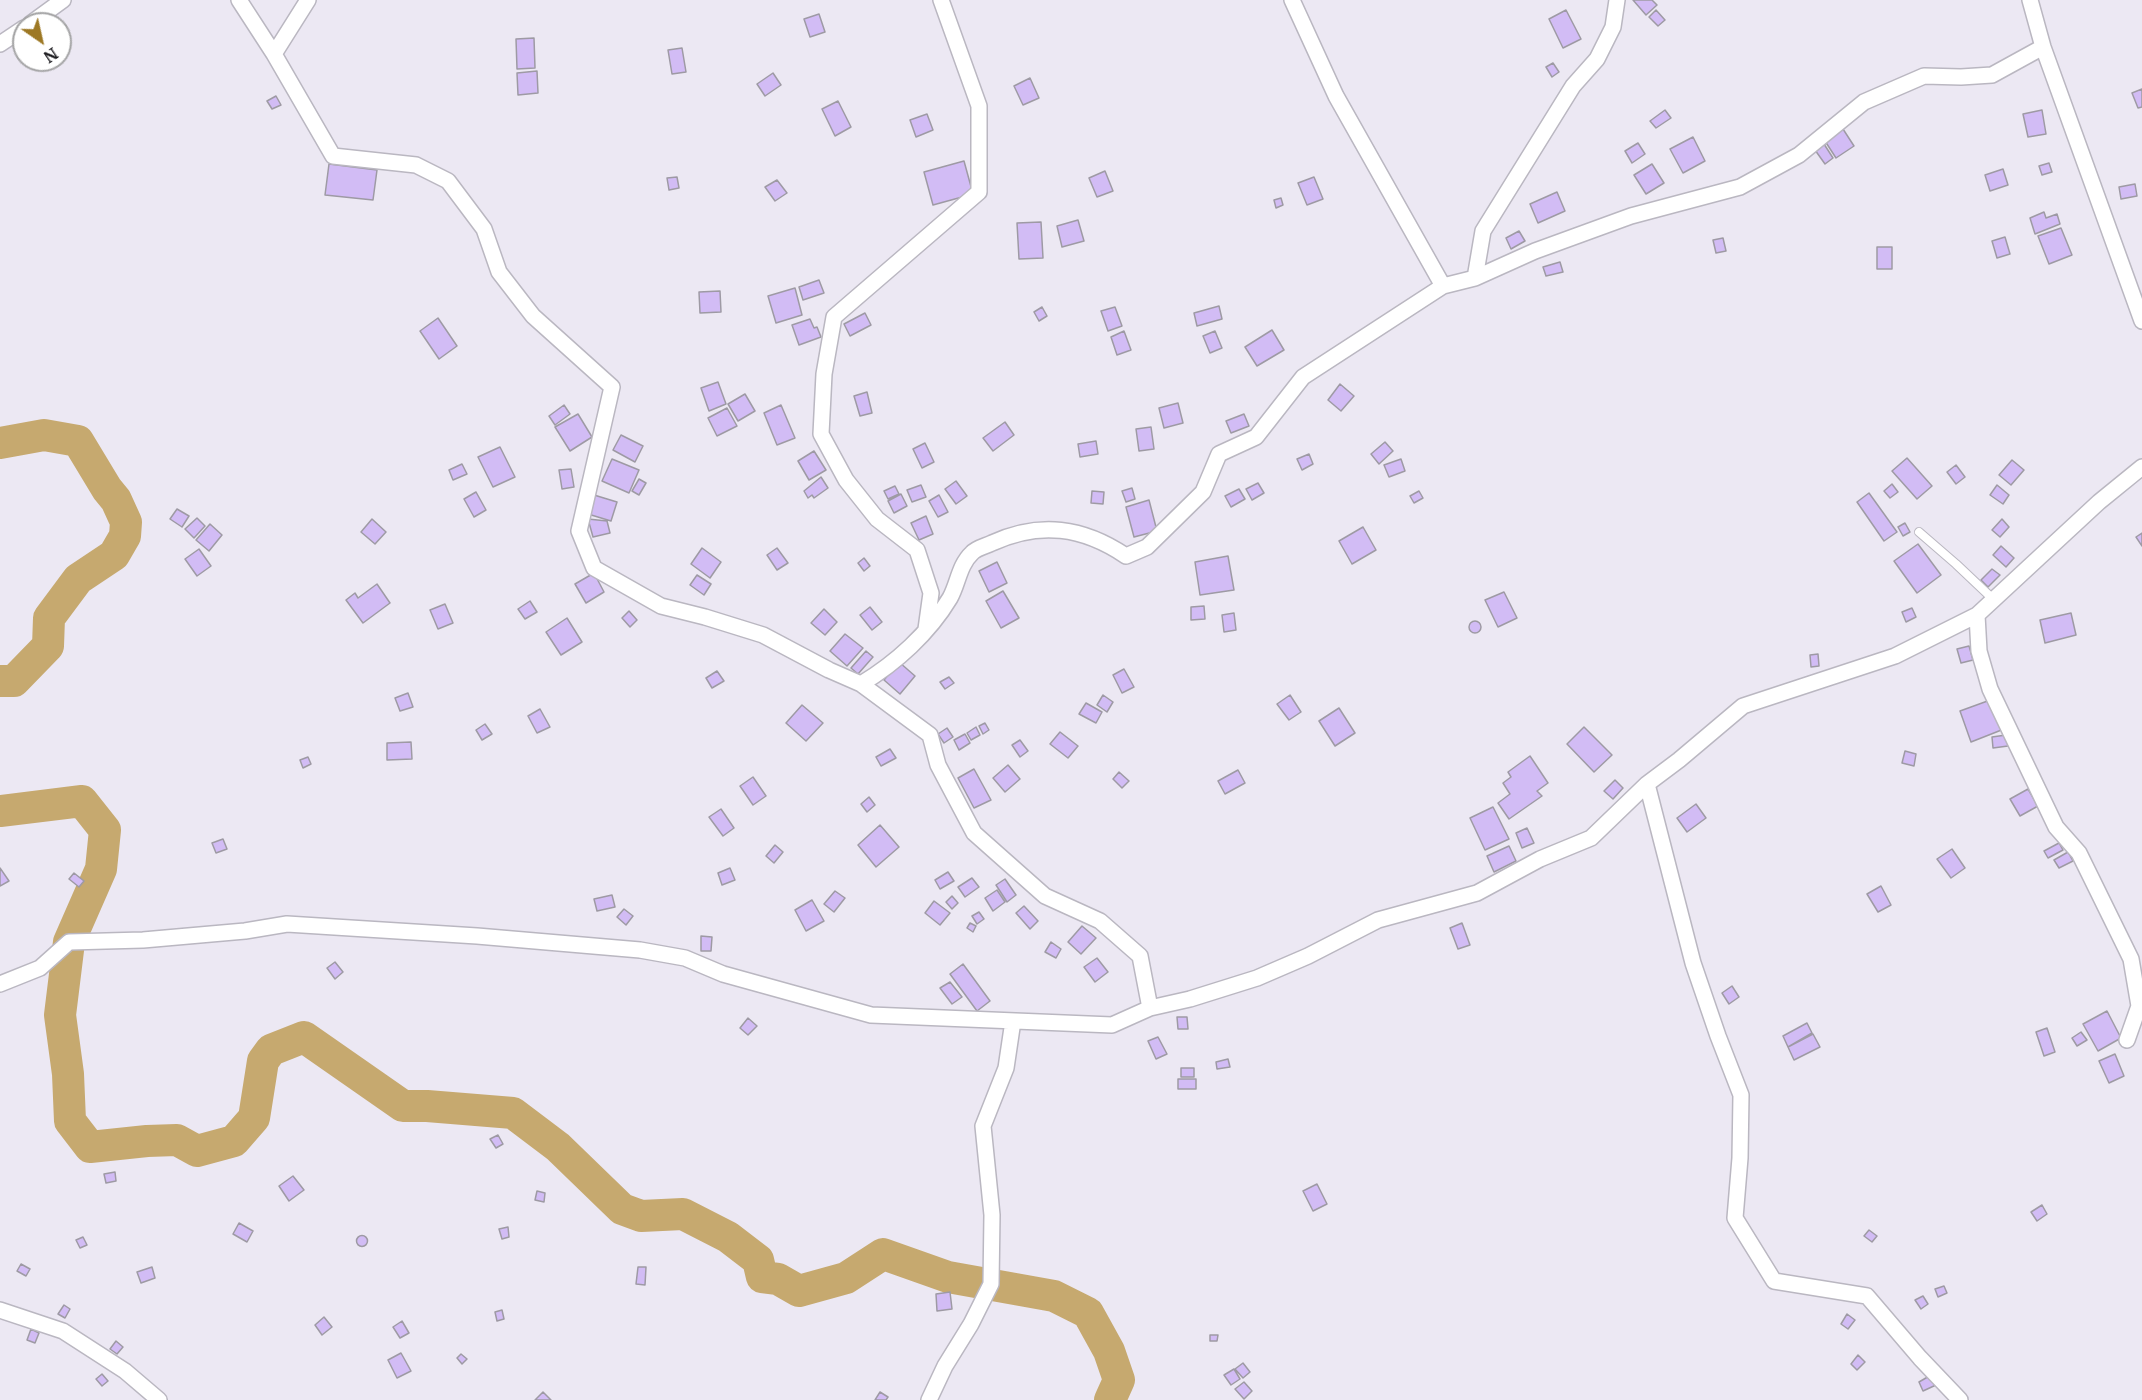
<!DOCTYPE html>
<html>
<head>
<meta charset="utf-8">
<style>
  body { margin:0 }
  #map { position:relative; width:2142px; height:1400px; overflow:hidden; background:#ece8f3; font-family:Merriweather,serif }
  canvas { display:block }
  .north { position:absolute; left:12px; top:12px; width:60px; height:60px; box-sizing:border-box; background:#fff; border:2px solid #a4a4a5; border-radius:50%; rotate:146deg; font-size:16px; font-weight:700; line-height:24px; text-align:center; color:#1c1b1f }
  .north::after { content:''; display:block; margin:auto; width:21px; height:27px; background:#9d7824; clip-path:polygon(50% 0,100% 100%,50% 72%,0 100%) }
</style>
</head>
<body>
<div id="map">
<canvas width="2142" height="1400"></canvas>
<div class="north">N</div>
</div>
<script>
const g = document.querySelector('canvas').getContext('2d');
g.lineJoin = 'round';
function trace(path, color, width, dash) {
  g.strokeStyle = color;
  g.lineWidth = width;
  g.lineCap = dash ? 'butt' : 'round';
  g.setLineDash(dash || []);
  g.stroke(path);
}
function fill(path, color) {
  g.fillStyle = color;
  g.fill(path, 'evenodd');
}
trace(new Path2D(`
  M0,443L44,435L78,441L107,489L116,500L126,522L125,536L114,555L78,579L49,618L48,646L14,681H0
  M0,811L82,801L105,830L101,869L69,942L60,1015L68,1074L70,1121L90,1147L147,1141L177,1140L197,1151L234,1141L254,1118L263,1061L271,1050L304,1037L403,1106H427L513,1113L558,1147L622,1209L641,1216L683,1214L728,1237L758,1260L762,1277L778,1279L799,1291L846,1278L883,1254L948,1277L1054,1296L1088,1313L1109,1351L1119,1380L1110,1400`), '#c6a96f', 32);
const building = new Path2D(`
  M1633,0H1652L1657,5L1646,15Z
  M1566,10L1581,39L1563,48L1549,19Z
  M1656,10L1665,20L1658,26L1649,17Z
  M819,14L825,32L810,37L804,19Z
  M534,38L535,68L517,69L516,39Z
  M682,48L686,72L672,74L668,50Z
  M1553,63L1559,72L1552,77L1546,67Z
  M537,71L538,93L518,95L517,73Z
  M773,73L781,85L765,96L757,84Z
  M1030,78L1039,98L1023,105L1014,86Z
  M2142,89V107L2138,108L2132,93Z
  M276,96L281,105L272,109L267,101Z
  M838,101L851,127L835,136L822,109Z
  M1665,110L1671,118L1656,128L1650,121Z
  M2042,110L2046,134L2028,137L2023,114Z
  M927,114L933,130L916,137L910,120Z
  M1843,129L1854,146L1836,158L1825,141Z
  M1693,137L1705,161L1683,173L1670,149Z
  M1638,143L1645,154L1632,163L1625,151Z
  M1824,144L1833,158L1825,164L1815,150Z
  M964,161L973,194L933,205L924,172Z
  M2049,163L2052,172L2042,175L2039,166Z
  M329,164L377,170L373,200L325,195Z
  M1652,164L1664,183L1646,194L1634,175Z
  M2003,169L2008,185L1990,191L1985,175Z
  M1105,171L1113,191L1097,197L1089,178Z
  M677,177L679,188L669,190L667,178Z
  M1314,177L1323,199L1307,205L1298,183Z
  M777,180L787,193L775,201L765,187Z
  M2135,184L2137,196L2121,199L2119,187Z
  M1557,192L1565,211L1538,223L1530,204Z
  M1281,198L1283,205L1276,208L1274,200Z
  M2044,212L2046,218L2057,214L2060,224L2035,234L2030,218Z
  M1078,220L1084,241L1062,247L1057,226Z
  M1041,222L1043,258L1019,259L1017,223Z
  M2061,228L2072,255L2049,264L2038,236Z
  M1519,231L1525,241L1511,249L1506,238Z
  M2005,237L2010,254L1997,258L1992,241Z
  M1723,238L1726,251L1716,253L1713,240Z
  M1877,247H1892V269H1877Z
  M1560,262L1563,272L1546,276L1543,267Z
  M819,280L824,293L803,300L799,287Z
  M795,288L802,315L776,323L768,296Z
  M720,291L721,312L700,313L699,292Z
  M1219,306L1222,319L1197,326L1194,313Z
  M1042,307L1047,316L1039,321L1034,312Z
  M1115,307L1122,326L1108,331L1101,311Z
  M865,313L871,325L850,336L844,324Z
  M438,318L457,346L439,359L420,331Z
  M810,319L814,328L817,327L821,337L799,345L792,325Z
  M1272,330L1284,350L1257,366L1245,347Z
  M1124,331L1131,350L1117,355L1111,337Z
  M1215,331L1222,348L1210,353L1203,336Z
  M718,382L726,404L709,411L701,388Z
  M1340,384L1354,396L1341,411L1328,400Z
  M867,392L872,413L860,416L854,396Z
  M745,394L755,411L738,421L728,404Z
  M1178,403L1183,423L1164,428L1159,408Z
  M564,405L570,414L555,425L549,416Z
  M781,405L795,438L777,445L764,413Z
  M727,408L737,426L717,436L708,418Z
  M578,414L592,437L570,451L555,427Z
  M1244,414L1249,426L1231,433L1226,421Z
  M1005,422L1014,435L993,451L983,438Z
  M1151,427L1154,449L1139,451L1136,429Z
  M621,435L643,446L635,462L613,450Z
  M1096,441L1098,454L1080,457L1078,444Z
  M1385,442L1393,451L1379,464L1371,454Z
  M925,443L934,462L922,468L913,449Z
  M500,447L515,477L493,487L478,457Z
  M814,451L826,470L809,480L798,461Z
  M1309,454L1313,464L1302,470L1297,459Z
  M1907,458L1932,486L1917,499L1892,471Z
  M612,459L639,470L629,493L602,481Z
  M1401,459L1405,471L1389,477L1384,465Z
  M2012,460L2024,470L2011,485L1999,475Z
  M462,464L467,474L453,480L449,470Z
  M1956,465L1965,477L1956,484L1947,472Z
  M571,469L574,487L562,489L559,470Z
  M821,477L828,488L814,498L812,495L808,498L804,491Z
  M639,479L646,483L639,495L632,491Z
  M956,481L967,496L956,504L945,489Z
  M1258,483L1264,493L1252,500L1246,489Z
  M1892,484L1898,492L1890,498L1884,491Z
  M921,485L926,497L912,502L907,490Z
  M1997,485L2009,495L2003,504L1990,495Z
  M895,486L899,494L888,499L884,491Z
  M1132,488L1135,499L1126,502L1122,491Z
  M1239,489L1245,499L1231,507L1225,496Z
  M1092,491L1104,492L1103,504L1091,503Z
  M1419,491L1423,498L1414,503L1410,496Z
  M476,492L486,510L474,517L464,499Z
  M1869,493L1897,532L1884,541L1857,502Z
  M901,494L907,506L894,513L888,501Z
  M594,495L617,502L611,521L588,514Z
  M939,495L948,512L938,517L929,501Z
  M1149,500L1157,531L1134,537L1126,507Z
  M177,509L189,516L182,527L170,519Z
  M926,516L933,534L919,540L911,523Z
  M197,518L205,526L194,538L185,529Z
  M372,519L386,532L375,544L361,532Z
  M588,519L607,521L610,533L593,537Z
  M2002,519L2009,527L2000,537L1992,530Z
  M1905,523L1910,532L1903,536L1898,527Z
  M210,524L222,535L209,551L196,540Z
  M1363,527L1376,550L1352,564L1339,541Z
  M2142,533V546L2136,537Z
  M1918,544L1941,575L1917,593L1894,561Z
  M2001,546L2014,558L2006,567L1993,555Z
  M702,548L721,562L710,578L691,564Z
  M777,548L788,563L777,570L767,555Z
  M199,549L211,566L197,576L185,559Z
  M1228,556L1234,590L1200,595L1195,562Z
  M864,558L870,566L864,571L858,563Z
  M997,562L1007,583L989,592L979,571Z
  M1992,569L2000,575L1988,587L1981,580Z
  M594,573L604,592L586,603L575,584Z
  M697,575L711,584L704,595L690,585Z
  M377,584L390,603L363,623L346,600L355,593L358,598Z
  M1003,591L1019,618L1001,628L986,601Z
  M1504,592L1517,618L1498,627L1485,600Z
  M530,601L537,612L525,619L518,609Z
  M445,604L453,623L438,629L430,610Z
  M1204,606L1205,619L1191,620V607Z
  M870,607L882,622L872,630L860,615Z
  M1912,608L1916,617L1906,622L1902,612Z
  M824,609L837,622L825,635L811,623Z
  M629,611L637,620L630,627L622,618Z
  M1234,613L1236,630L1224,632L1222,615Z
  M2071,613L2076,635L2045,643L2040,620Z
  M567,618L582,642L561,655L546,632Z
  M1469 627a6 6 0 1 1 12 0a6 6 0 1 1-12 0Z
  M845,634L863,648L847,666L830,651Z
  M1969,646L1973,660L1961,663L1957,649Z
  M866,651L873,657L858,674L851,668Z
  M1818,654L1819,666L1811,667L1810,655Z
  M899,662L915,676L900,694L884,680Z
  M1124,669L1134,687L1122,693L1113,675Z
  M717,671L724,681L712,688L706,678Z
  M949,677L954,683L945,689L940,682Z
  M408,693L413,707L400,711L395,698Z
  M1103,695L1113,702L1107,712L1097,705Z
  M1290,695L1301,712L1289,720L1277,704Z
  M1993,699L2004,729L1971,742L1960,711Z
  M1086,703L1102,712L1096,723L1079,714Z
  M802,705L823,723L806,741L786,723Z
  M1339,708L1355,733L1335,746L1319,721Z
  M540,709L550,727L537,733L528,716Z
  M985,723L989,730L983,734L979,726Z
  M485,724L492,734L482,740L476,730Z
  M976,727L980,735L971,740L967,733Z
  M1584,727L1612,755L1594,772L1567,744Z
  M947,728L953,737L944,743L938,734Z
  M1060,732L1078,746L1068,758L1050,744Z
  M965,734L970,743L959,750L954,740Z
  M2006,735L2008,746L1993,748L1992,737Z
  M1020,740L1028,751L1020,757L1012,745Z
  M411,742L412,759L387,760V743Z
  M890,749L896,758L881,766L876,757Z
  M1905,751L1916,754L1914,766L1902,763Z
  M1530,756L1548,783L1537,791L1542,796L1509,819L1498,803L1510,794L1503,783L1511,777L1508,772Z
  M308,757L311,764L303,768L300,760Z
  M1008,765L1020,779L1005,792L993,778Z
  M974,769L991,800L974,808L958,778Z
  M1238,770L1245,783L1225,794L1218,781Z
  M1119,772L1129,781L1122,788L1113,779Z
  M753,777L766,796L753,805L740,786Z
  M1615,780L1623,788L1613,799L1604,791Z
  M2028,789L2038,806L2020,816L2010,799Z
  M869,797L875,805L867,812L861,804Z
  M1696,804L1706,818L1687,832L1677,818Z
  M1493,807L1509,839L1485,850L1470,818Z
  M721,809L734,828L723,836L709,817Z
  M880,825L899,847L876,867L858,845Z
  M1527,828L1534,843L1522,848L1516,833Z
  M223,839L227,849L216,853L212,843Z
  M2059,843L2063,850L2048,858L2044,851Z
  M775,845L783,852L774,863L766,856Z
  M1509,846L1516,861L1494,872L1487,856Z
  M1952,849L1965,868L1951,878L1937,859Z
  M2068,852L2073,861L2059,868L2054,860Z
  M0,868L9,881L0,886Z
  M730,868L735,880L722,885L718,873Z
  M948,872L954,881L940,889L935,880Z
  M74,873L84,881L79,887L69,879Z
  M972,878L979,887L965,897L958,887Z
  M1005,879L1016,895L1007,902L996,885Z
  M1881,886L1891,905L1878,912L1867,894Z
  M997,890L1005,902L993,911L985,898Z
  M835,891L845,898L834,912L824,904Z
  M612,895L615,907L597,911L594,899Z
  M952,896L958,903L952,909L946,902Z
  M812,900L824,921L806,931L795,910Z
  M934,901L950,913L940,925L925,913Z
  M1024,906L1038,921L1030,929L1016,913Z
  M624,909L633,916L626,925L617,917Z
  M979,912L984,919L977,924L972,916Z
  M970,923L976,926L973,932L967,928Z
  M1462,923L1470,945L1458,949L1450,928Z
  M1082,926L1096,938L1081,954L1068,942Z
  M701,936L712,937L711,951H701Z
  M1051,942L1061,949L1056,958L1045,952Z
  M1097,958L1108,972L1095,982L1084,967Z
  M335,962L343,972L335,979L327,968Z
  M963,964L990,1001L977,1011L950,974Z
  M950,982L962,997L952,1004L940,988Z
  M1732,986L1739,997L1729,1004L1722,993Z
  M2107,1011L2121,1038L2098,1051L2083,1024Z
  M1177,1017H1187L1188,1029H1178Z
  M748,1018L757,1026L748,1035L740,1028Z
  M1807,1023L1812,1033L1788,1047L1783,1036Z
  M2047,1028L2055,1052L2044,1056L2036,1032Z
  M2081,1032L2087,1040L2077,1046L2072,1038Z
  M1813,1034L1820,1047L1794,1060L1788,1047Z
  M1158,1037L1167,1054L1156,1059L1148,1041Z
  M2115,1054L2124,1076L2109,1083L2099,1061Z
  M1228,1059L1230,1067L1217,1069L1216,1062Z
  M1181,1068H1194V1077H1181Z
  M1178,1079H1196V1089H1178Z
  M498,1135L503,1144L496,1148L490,1139Z
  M115,1172L116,1181L106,1183L104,1174Z
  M293,1176L304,1190L289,1201L279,1186Z
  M1317,1184L1327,1204L1313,1211L1303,1191Z
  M537,1191L545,1193L544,1202L535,1200Z
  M2042,1205L2047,1214L2037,1221L2031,1212Z
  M239,1223L253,1231L247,1242L233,1234Z
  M508,1227L509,1237L502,1239L499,1229Z
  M1869,1230L1877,1236L1872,1242L1864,1236Z
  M356.5 1241a5.5 5.5 0 1 1 11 0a5.5 5.5 0 1 1-11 0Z
  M83,1237L87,1245L80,1248L76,1240Z
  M21,1264L30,1269L26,1276L17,1271Z
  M152,1267L155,1278L141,1283L137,1272Z
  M638,1267H646L645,1285L636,1284Z
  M1944,1286L1947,1293L1938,1297L1935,1289Z
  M950,1292L952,1309L937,1311L936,1294Z
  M1923,1296L1928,1304L1921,1309L1915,1300Z
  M64,1305L70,1309L65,1318L58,1314Z
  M502,1310L504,1319L497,1321L495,1312Z
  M1847,1314L1855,1320L1848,1329L1841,1324Z
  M324,1317L332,1327L322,1335L315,1325Z
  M402,1321L409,1333L400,1338L393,1327Z
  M31,1329L39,1333L35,1343L27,1340Z
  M1210,1335H1218L1217,1341H1210Z
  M116,1341L123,1347L117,1354L110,1349Z
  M401,1353L411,1371L397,1378L388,1360Z
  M461,1354L467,1359L462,1364L457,1358Z
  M1858,1355L1865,1362L1857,1370L1851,1364Z
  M1243,1363L1250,1372L1243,1378L1235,1369Z
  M1234,1369L1240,1379L1231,1385L1224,1375Z
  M102,1374L108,1381L102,1386L96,1379Z
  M1931,1375L1936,1385L1923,1391L1919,1382Z
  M1244,1382L1252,1391L1244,1399L1235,1389Z
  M543,1392L551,1400H535Z
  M880,1392L888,1397L886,1400H875Z`);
fill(building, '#d2bcf5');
trace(building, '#9e9aa4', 1.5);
const lane = new Path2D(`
  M1919,532L1956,564L1993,599`);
const street = new Path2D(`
  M239,0L274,54L333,156L416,165L448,181L484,229L499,272L533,316L612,387L579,531L594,568L661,606L705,617L763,635L829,670L861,684L930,735L938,765L974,833L1045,896L1100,921L1140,956L1150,1008
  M1292,0L1336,96L1443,286
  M2030,0L2043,47L2142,321
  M30,24L63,0
  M0,44L24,28
  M274,54L308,0
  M1475,278L1483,231L1573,86L1597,59L1613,27L1617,0
  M1977,615L1979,651L1990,689L2056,827L2079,853L2131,959L2139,1006L2127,1040
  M926,629L931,593L917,550L877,519L846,480L821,434L824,374L834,317L979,192V106L941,0
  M861,684C896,663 929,633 950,598C958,584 959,565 972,553C976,548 986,546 992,543C1040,521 1083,527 1126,556L1147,547L1203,492L1219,454L1256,437L1303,377L1443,286L1475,278L1535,251L1631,216L1740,187L1799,155L1864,102L1924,76L1961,77L1992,75L2043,47
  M1647,784L1693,963L1718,1036L1741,1095L1740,1158L1735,1218L1774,1281L1867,1296L1920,1358L1960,1400
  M0,984L40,968L69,942L143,940L245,931L287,924L477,936L640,950L685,958L723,974L871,1015L1112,1025L1150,1008L1190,999L1257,978L1308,956L1378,920L1477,893L1540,859L1591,838L1647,784L1679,760L1743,706L1895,656L1977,615L2099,502L2142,467
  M0,1310L63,1331L125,1371L159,1400
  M929,1400L945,1366L971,1324L991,1284L992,1215L983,1126L1006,1068L1013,1021`);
trace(lane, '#bab7c1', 10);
trace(street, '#bab7c1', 18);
trace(lane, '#fff', 8);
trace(street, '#fff', 15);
</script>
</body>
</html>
